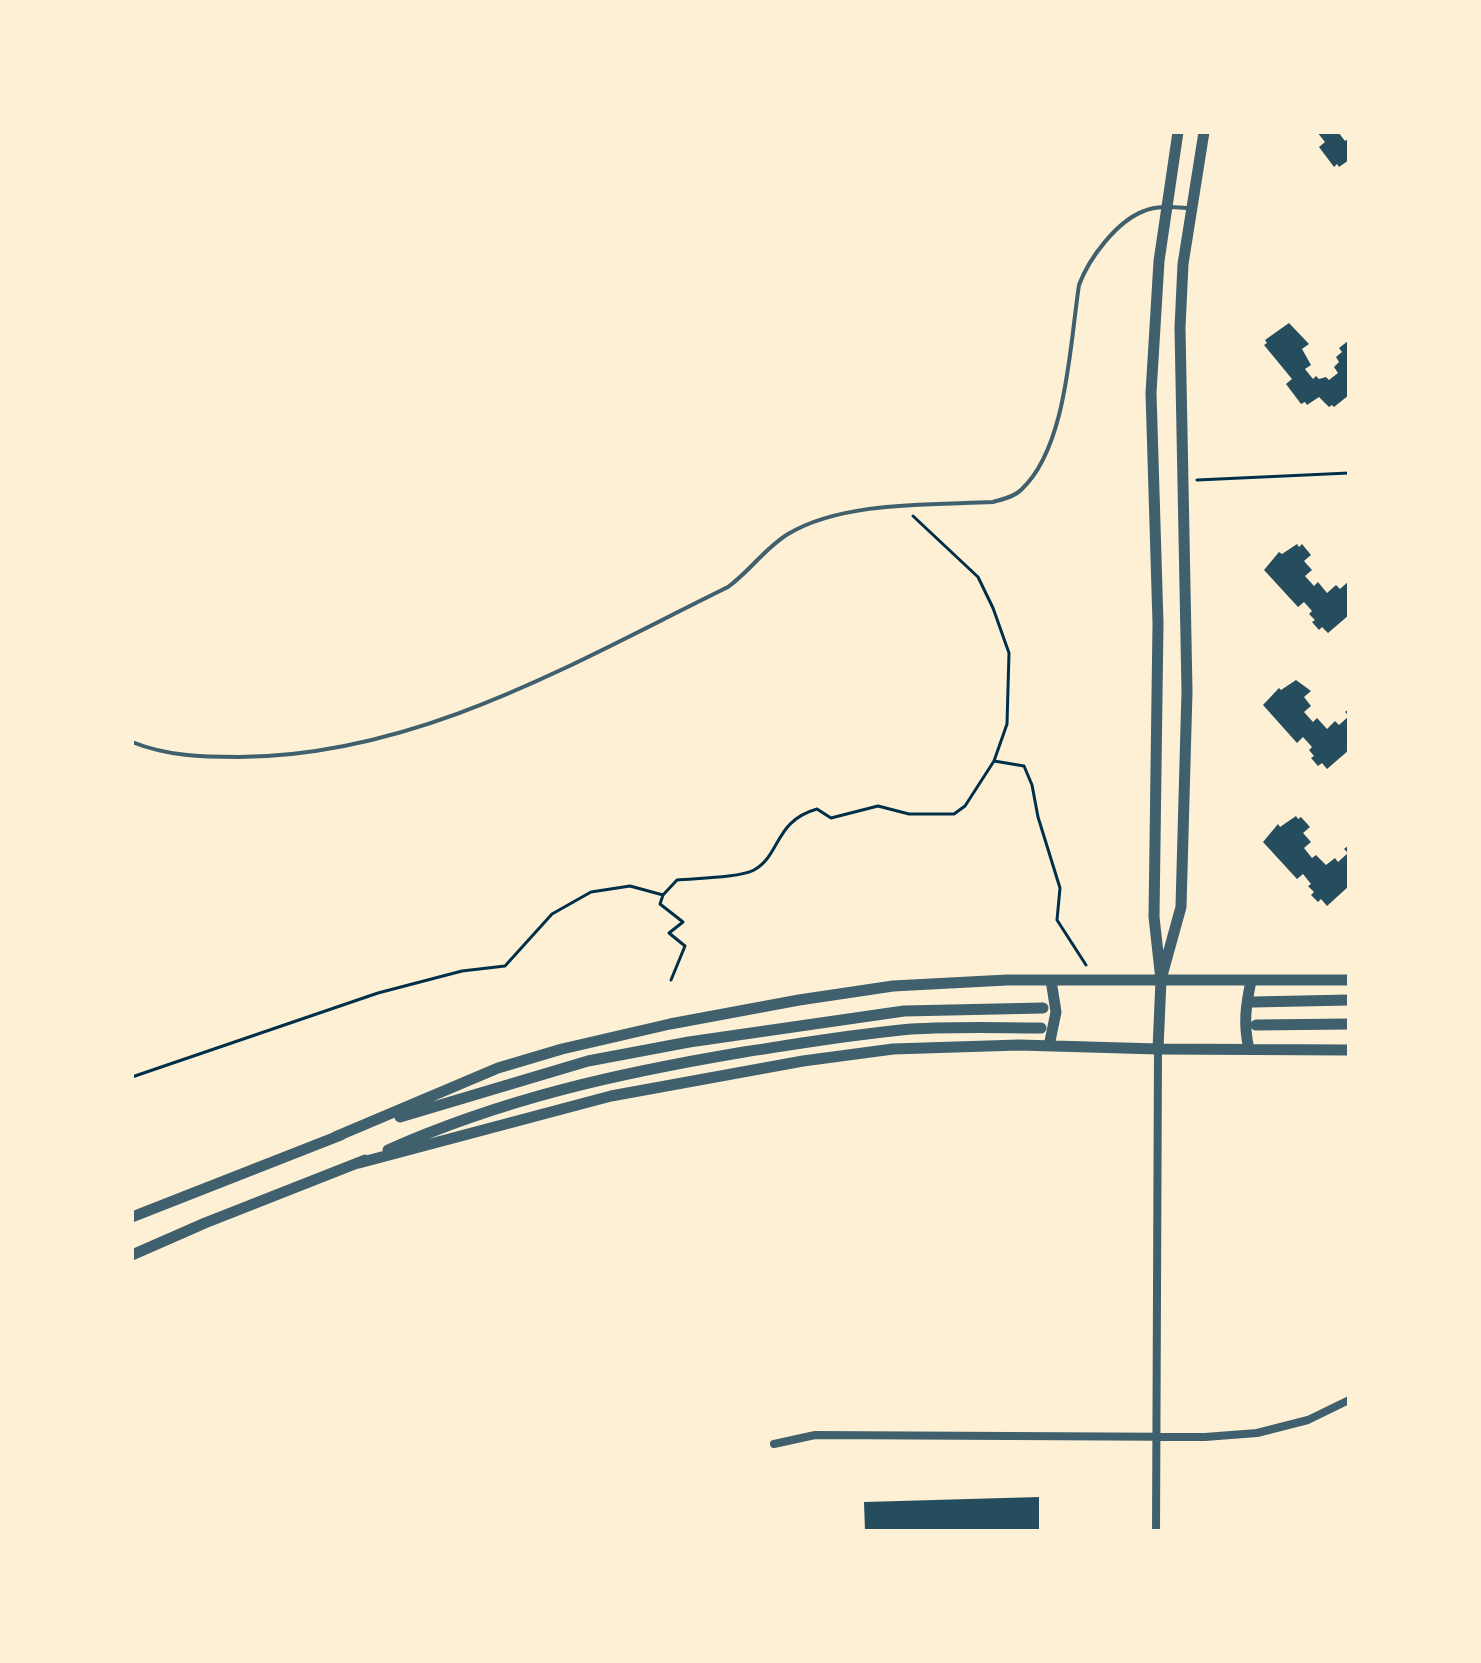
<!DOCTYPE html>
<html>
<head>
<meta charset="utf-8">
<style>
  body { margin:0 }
  #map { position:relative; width:1481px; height:1663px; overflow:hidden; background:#fdf0d5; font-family:Manrope,sans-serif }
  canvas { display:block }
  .frame { position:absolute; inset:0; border:134px solid #fdf0d5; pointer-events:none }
</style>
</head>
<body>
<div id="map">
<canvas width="1481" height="1663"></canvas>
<div class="frame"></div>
</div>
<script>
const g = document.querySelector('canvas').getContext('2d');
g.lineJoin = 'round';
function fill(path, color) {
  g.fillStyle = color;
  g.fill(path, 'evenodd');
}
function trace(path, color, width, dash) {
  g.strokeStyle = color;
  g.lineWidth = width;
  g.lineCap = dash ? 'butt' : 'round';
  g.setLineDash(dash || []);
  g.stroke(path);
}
fill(new Path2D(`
  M1317,132H1338L1345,141L1349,138V160L1339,167L1337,164L1334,167L1319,147L1325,142Z
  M1289,323L1309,344L1302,349L1311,365L1305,369L1313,379L1316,376L1319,379L1326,377L1329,380L1338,373L1334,367L1339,362L1336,357L1342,352L1339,348L1348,341L1349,343V395L1334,407L1332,405L1329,407L1319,397L1307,405L1305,402L1301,404L1286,384L1292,379L1264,345L1267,343L1265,340Z
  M1297,544L1299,547L1302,544L1311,555L1304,561L1312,570L1305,576L1314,586L1318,582L1327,593L1336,585L1340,589L1349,581V615L1328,633L1322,627L1319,630L1312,622L1315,620L1309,614L1312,611L1304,602L1298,607L1264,570L1279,552L1282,554Z
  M1296,680L1311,691L1304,697L1311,706L1304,712L1313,722L1317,718L1327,729L1335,721L1339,725L1349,716L1345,712L1349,709V750L1327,769L1322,763L1318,766L1311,758L1314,756L1309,750L1312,747L1303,737L1297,743L1263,705L1279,688L1281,690Z
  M1296,816L1298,819L1301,817L1310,827L1303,833L1311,842L1304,848L1312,858L1316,855L1326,865L1335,858L1338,862L1348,853L1344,849L1349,845V886L1327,906L1321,899L1318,902L1311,895L1314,892L1308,886L1311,884L1303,874L1297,879L1263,842L1278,824L1280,827Z
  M1039,1497V1531H865L864,1502Z`), '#264d5e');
trace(new Path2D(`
  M1197,480L1349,473
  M994,761L1024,766L1032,785L1038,817L1060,888L1057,920L1086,965
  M671,980L685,946L669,933L683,922L660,904L663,895L677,880C696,878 739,878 754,870C781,855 774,821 817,809L831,818L878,806L909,814H954L965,806L994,761L1007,724L1009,653L993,608L978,577L913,516
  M132,1077L378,993L462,971L505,966L552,914L591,892L630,886L663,895`), '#003049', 3);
trace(new Path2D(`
  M132,742C167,756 202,757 239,757C418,756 573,663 728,587C750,571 765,548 788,534C843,501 930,505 993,502C1003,499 1014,497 1021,490C1067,448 1070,343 1079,285C1089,258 1117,221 1144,211C1158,205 1174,207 1188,208`), '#3f606c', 4);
trace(new Path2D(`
  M774,1444L815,1435L1205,1437L1257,1433L1308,1420L1349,1400
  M1156,1531L1158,1049`), '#3f606c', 8);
trace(new Path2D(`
  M1163,972L1181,907L1187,691L1180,328L1183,264L1204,132
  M1253,1002L1349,1000
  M1256,1025L1349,1024
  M1049,1046L1056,1012L1051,980
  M1158,1049L1161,980L1154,917L1158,623L1151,393L1159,261L1178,132
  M1249,1049C1243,1024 1246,1005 1251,981
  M400,1117L588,1061L689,1042L904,1011L1043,1008
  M335,1137L498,1068L562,1049L670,1024L799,1000L893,986L1007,980H1349
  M388,1150C505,1098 619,1073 744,1052C796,1044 849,1035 901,1030C947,1026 994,1028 1041,1028
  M359,1163L611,1096L803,1061L893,1049L1019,1045L1158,1049L1349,1050
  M132,1217L341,1135
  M132,1255L205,1223L365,1160`), '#3f606c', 11);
</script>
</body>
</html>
